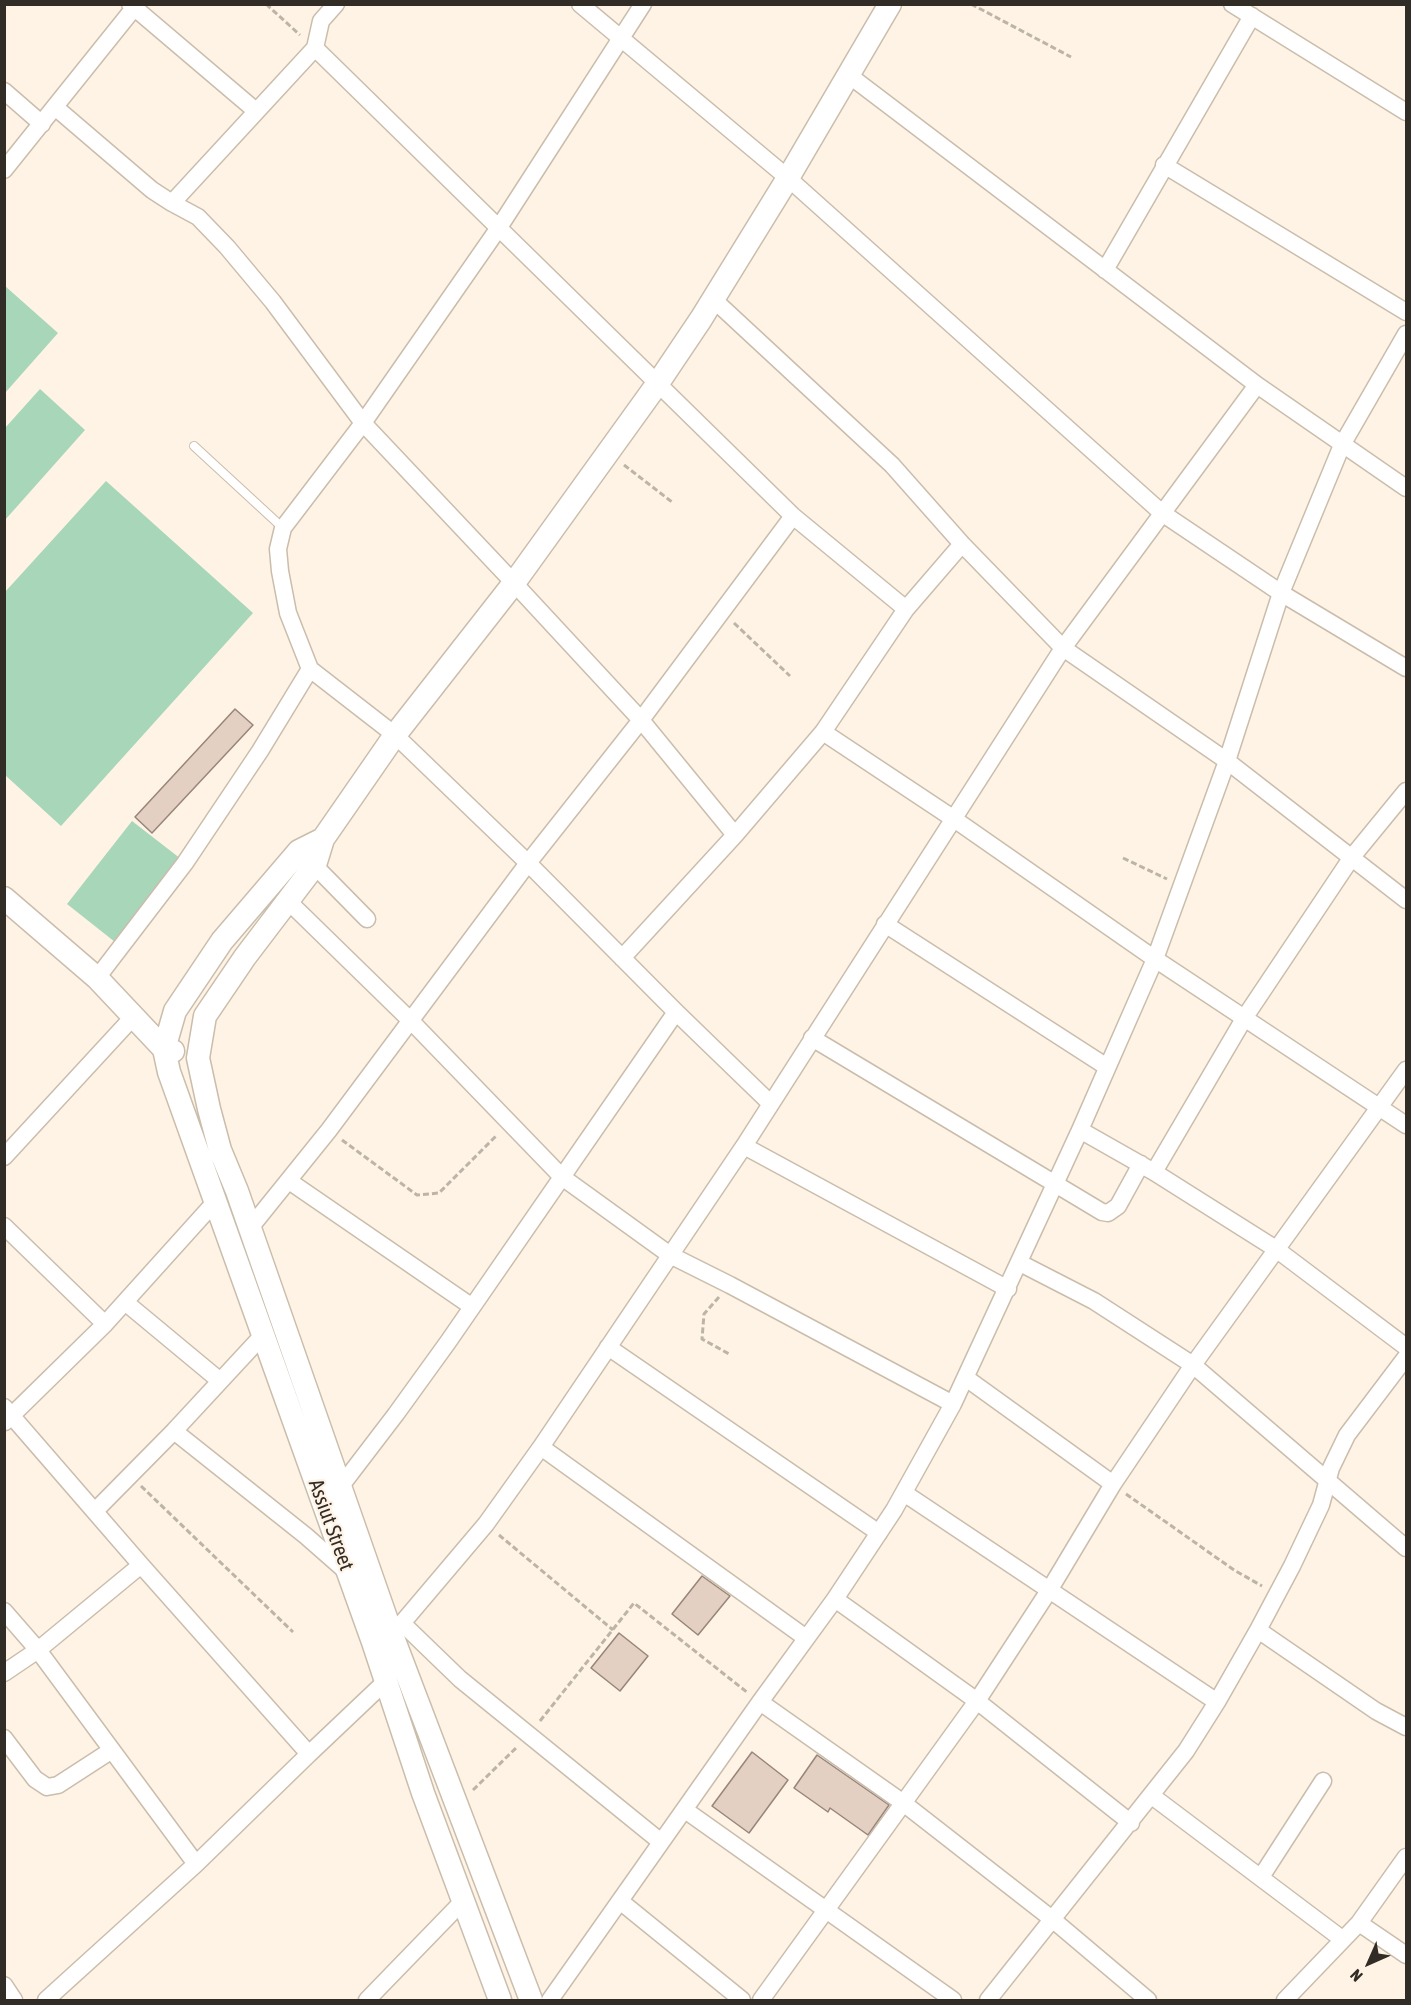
<!DOCTYPE html>
<html>
<head>
<meta charset="utf-8">
<style>
  body { margin:0 }
  #map { position:relative; width:1411px; height:2005px; overflow:hidden; background:#fef3e5; font-family:"Asap Condensed",sans-serif }
  canvas { display:block }
  .frame { position:absolute; inset:0; border:6px solid #312c25; pointer-events:none }
  .north { position:absolute; left:1339px; top:1933px; width:60px; height:60px; -webkit-text-stroke:4px #fef3e5; paint-order:stroke; rotate:225deg; font-size:16px; font-weight:700; line-height:24px; text-align:center; color:#312c25 }
  .north::after { content:''; display:block; margin:auto; width:21px; height:27px; background:#312c25; clip-path:polygon(50% 0,100% 100%,50% 72%,0 100%) }
</style>
</head>
<body>
<div id="map">
<canvas width="1411" height="2005"></canvas>
<div class="frame"></div>
<div class="north">N</div>
</div>
<script>
const g = document.querySelector('canvas').getContext('2d');
g.lineJoin = 'round';
function fill(path, color) {
  g.fillStyle = color;
  g.fill(path, 'evenodd');
}
function trace(path, color, width, dash) {
  g.strokeStyle = color;
  g.lineWidth = width;
  g.lineCap = dash ? 'butt' : 'round';
  g.setLineDash(dash || []);
  g.stroke(path);
}
function drawText(font, color, halo, rows, align = 'center') {
  g.font = font + ' "Asap Condensed",sans-serif';
  g.lineWidth = 4.5;
  g.setLineDash([]);
  g.textBaseline = 'middle';
  g.strokeStyle = halo;
  g.fillStyle = color;
  for (const [text, x, y, turn = 0] of rows) {
    g.save();
    g.translate(x, y);
    g.rotate((+turn || 0) * Math.PI / 180);
    g.textAlign = isNaN(turn) ? turn : align;
    if (halo) g.strokeText(text, 0, 0);
    g.fillText(text, 0, 0);
    g.restore();
  }
}
fill(new Path2D(`
  M5,286L58,333L5,393Z
  M40,389L85,430L5,520V428Z
  M106,481L253,613L61,826L5,775V592Z
  M132,821L181,859L115,942L67,904Z`), '#a7d6b8');
const building = new Path2D(`
  M235,709L253,725L152,833L135,817Z
  M702,1576L730,1596L698,1635L672,1614Z
  M619,1633L648,1656L620,1691L591,1668Z
  M752,1752L788,1780L749,1833L712,1806Z
  M817,1755L889,1805L868,1835L830,1808L828,1812L794,1788Z`);
fill(building, '#e3d0c3');
trace(building, '#978579', 1.5);
const lane = new Path2D(`
  M194,446L283,528`);
const street = new Path2D(`
  M130,4L256,111
  M580,4L788,178L1162,513L1281,593L1406,668
  M643,4L498,229L363,423L283,528L278,549L280,571L288,613L310,669L395,735L528,863L676,1012L770,1103
  M1232,4L1406,112
  M315,48L321,21L336,4
  M850,76L1257,385L1406,488
  M4,91L42,124
  M55,107L152,190L172,203L315,48L793,516L906,609
  M1164,165L1406,312
  M4,170L134,8
  M172,203L198,217L227,247L273,302L363,423L514,583L641,720L735,835
  M1105,270L1252,16
  M713,299L892,465L962,544L1063,648L1227,761L1406,900
  M823,732L954,819L1155,959L1406,1125
  M307,858L367,919
  M288,901L411,1021L562,1177L670,1255L730,1285L953,1404
  M885,924L1107,1067
  M622,958L735,835L823,732L906,609L962,544
  M97,978L185,863L260,751L310,669
  M812,1038L1102,1212L1108,1213L1118,1206L1141,1164
  M1080,1130L1154,1172L1276,1249L1406,1347
  M744,1146L1008,1289
  M4,1157L134,1016
  M1154,1172L1245,1017L1352,857L1406,791
  M289,1181L471,1306
  M4,1226L105,1324
  M250,1228L329,1130L528,863L641,720L793,516
  M1020,1263L1094,1301L1193,1365L1406,1548
  M125,1302L219,1380
  M608,1347L879,1533
  M966,1378L1113,1484
  M4,1407L141,1565L309,1754L386,1681
  M5,1422L105,1324L215,1202
  M174,1431L306,1536L347,1572
  M541,1447L806,1638
  M341,1486L396,1414L448,1342L676,1012
  M904,1493L1217,1702
  M95,1511L174,1431L263,1335
  M835,1599L977,1701L1131,1823
  M4,1611L38,1650L196,1864
  M402,1623L460,1679L661,1842
  M1258,1630L1376,1711L1406,1727
  M392,1635L486,1524L541,1447L744,1146L1063,648L1257,385
  M4,1673L38,1650L141,1565
  M760,1702L902,1802L1052,1919L1148,2000
  M4,1738L35,1779L47,1787L58,1785L112,1750
  M1152,1796L1342,1939
  M685,1810L953,2000
  M1261,1877L1323,1781
  M620,1901L742,2000
  M1359,1923L1406,1955
  M4,1985L14,2000
  M46,2000L196,1864L309,1754
  M367,2000L464,1900
  M550,2000L760,1702L835,1599L894,1510L953,1404L1080,1130L1155,959L1227,761L1281,593L1342,445L1406,334
  M761,2000L977,1701L1050,1589L1113,1484L1193,1365L1406,1070
  M988,2000L1186,1751L1217,1702L1258,1630L1292,1566L1321,1505L1331,1468L1347,1435L1406,1357
  M1285,2000L1359,1923L1406,1857`);
const secondary = new Path2D(`
  M323,839L299,851L222,941L175,1011L164,1049L169,1072L373,1642L423,1793L500,2000
  M4,898L97,978L164,1049L173,1051
  M531,2000L392,1635L237,1191L220,1150L209,1109L198,1058L205,1016L245,957L315,865L323,839L395,735L514,583L658,383L701,319L788,178L890,4`);
trace(lane, '#cabdab', 10);
trace(street, '#cabdab', 19);
trace(secondary, '#cabdab', 25);
trace(new Path2D(`
  M266,4L300,35
  M971,4L1071,57
  M624,465L672,502
  M734,623L790,676
  M1123,858L1167,879
  M342,1140L417,1195L439,1193L497,1135
  M719,1297L704,1314L702,1339L731,1355
  M141,1486L293,1632
  M1126,1494L1234,1570L1262,1586
  M499,1535L613,1630
  M540,1721L634,1603L748,1693
  M473,1790L518,1746`), '#bdb4a8', 3, [6, 3]);
trace(lane, '#fff', 8);
trace(street, '#fff', 16);
trace(secondary, '#fff', 22);
drawText('21px', '#312c25', '#fef3e5', [
  ["Assiut Street",331,1525,70]
]);
</script>
</body>
</html>
